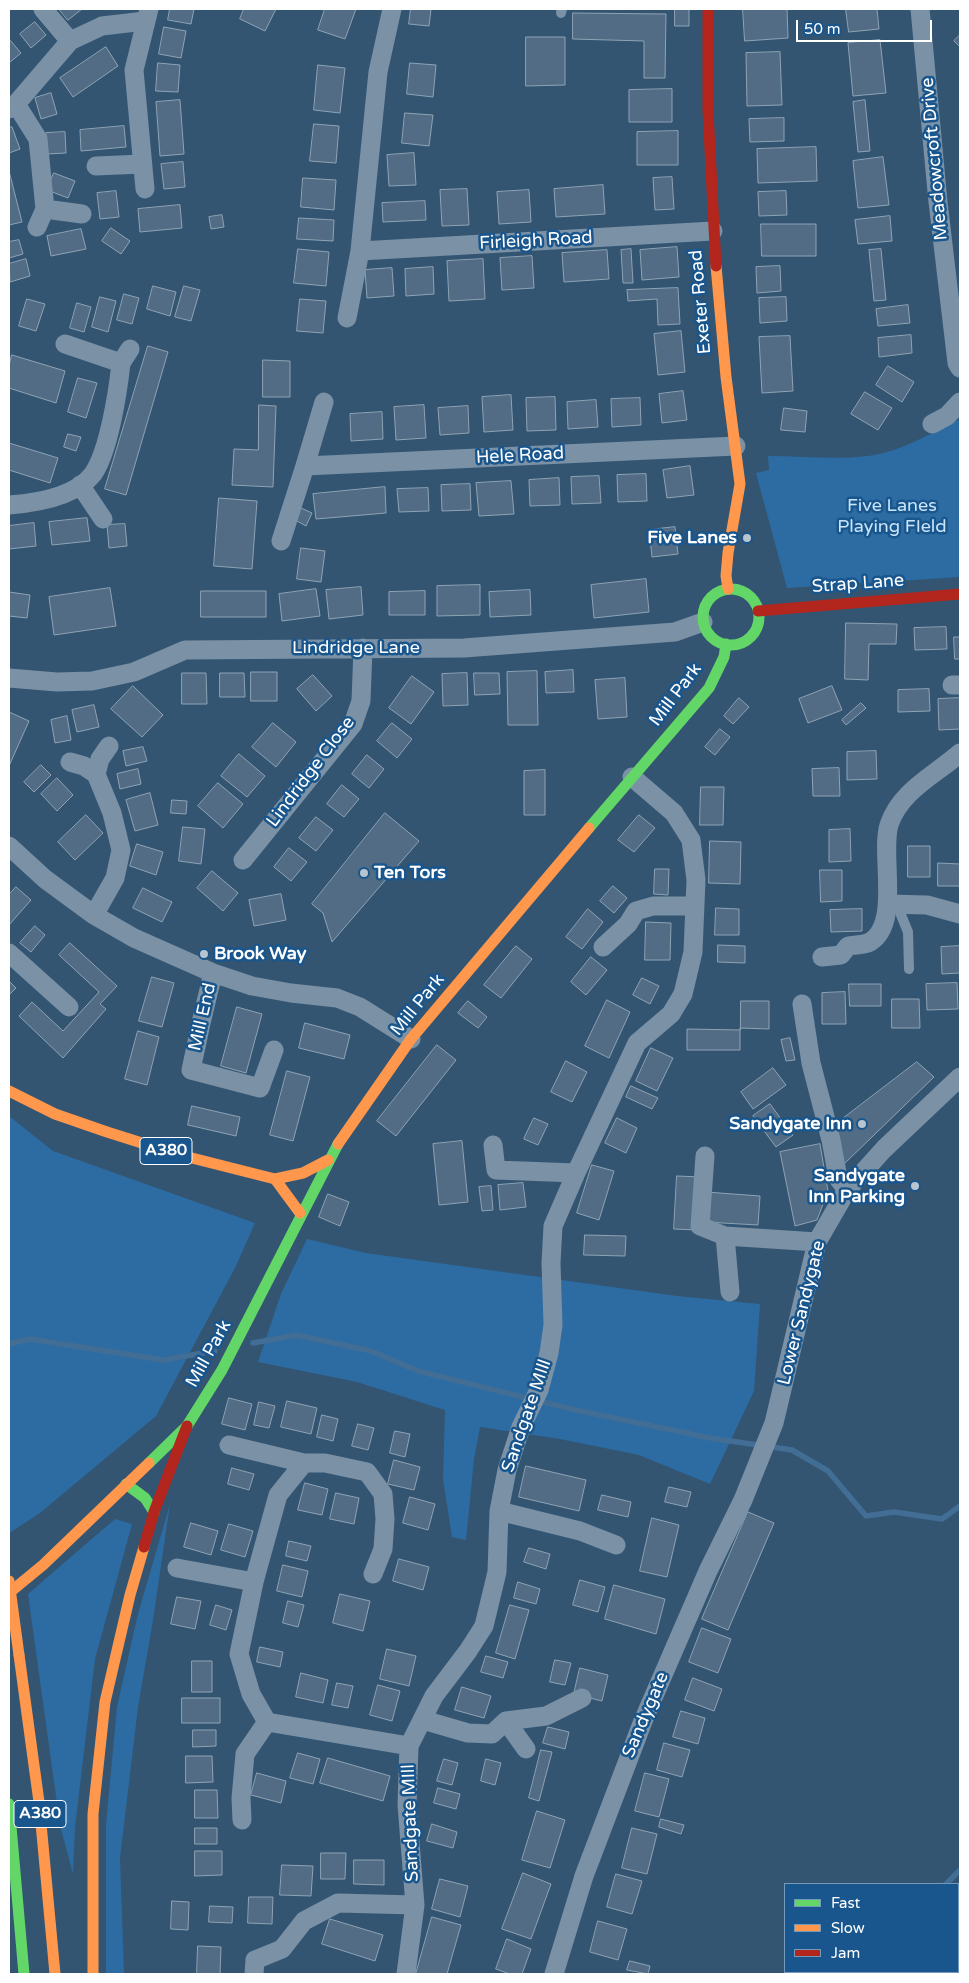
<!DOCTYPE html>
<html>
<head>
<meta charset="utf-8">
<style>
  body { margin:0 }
  #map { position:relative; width:969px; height:1983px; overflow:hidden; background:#335572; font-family:"Varela Round",sans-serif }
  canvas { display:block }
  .frame { position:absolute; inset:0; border:10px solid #fff; pointer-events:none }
  .legend { position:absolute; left:784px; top:1883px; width:175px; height:90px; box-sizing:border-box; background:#18568d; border:1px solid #749abb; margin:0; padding:6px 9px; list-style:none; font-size:15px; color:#fff }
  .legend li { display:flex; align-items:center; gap:10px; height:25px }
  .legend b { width:25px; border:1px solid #749abb }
  .scale { position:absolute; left:796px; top:20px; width:136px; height:22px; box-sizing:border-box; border:2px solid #fff; border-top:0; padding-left:6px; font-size:15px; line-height:18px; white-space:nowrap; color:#fff; -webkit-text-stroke:4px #18568d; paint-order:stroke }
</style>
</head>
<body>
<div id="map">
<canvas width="969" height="1983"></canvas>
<div class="frame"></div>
<ul class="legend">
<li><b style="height:6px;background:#63d668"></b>Fast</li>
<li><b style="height:6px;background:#ff974d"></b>Slow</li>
<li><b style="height:6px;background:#b3261e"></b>Jam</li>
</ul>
<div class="scale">50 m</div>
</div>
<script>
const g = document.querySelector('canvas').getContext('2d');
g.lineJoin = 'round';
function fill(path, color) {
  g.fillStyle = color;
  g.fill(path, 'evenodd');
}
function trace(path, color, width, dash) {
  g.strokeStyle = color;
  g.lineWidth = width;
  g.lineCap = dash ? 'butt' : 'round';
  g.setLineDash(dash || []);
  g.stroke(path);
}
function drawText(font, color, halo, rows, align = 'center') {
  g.font = font + ' "Varela Round",sans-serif';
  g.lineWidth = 5;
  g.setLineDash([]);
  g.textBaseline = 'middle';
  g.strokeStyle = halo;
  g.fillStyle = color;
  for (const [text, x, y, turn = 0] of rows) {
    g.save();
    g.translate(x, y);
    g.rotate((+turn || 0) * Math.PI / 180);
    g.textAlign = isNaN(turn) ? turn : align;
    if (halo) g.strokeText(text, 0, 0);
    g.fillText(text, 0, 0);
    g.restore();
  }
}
fill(new Path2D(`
  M960,419V577L787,588L756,473L769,470L768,456C801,456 836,460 868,456C901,452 931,433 960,419Z
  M9,1116L53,1151L255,1223L236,1266L156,1416L40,1513L9,1533Z
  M307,1239L366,1253L677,1296L760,1304L754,1391L710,1484L639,1455L560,1439L480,1427L474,1459L466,1540L452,1537L443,1479L445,1410L357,1382L258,1362L281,1294Z
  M170,1504L153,1620L138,1707L120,1858L124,1974H106V1825L117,1707L138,1614Z
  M115,1519L132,1524L95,1659L75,1827L73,1874L60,1825L28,1594Z`), '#2c6ca3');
trace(new Path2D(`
  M253,1343L296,1335L371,1351L418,1371L571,1409L710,1438L792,1450L828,1471L866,1516L894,1512L942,1519L960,1506
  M9,1344L30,1339L163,1360L215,1351
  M946,1884L960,1870
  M890,1972V1974`), '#426d94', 5.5);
const building = new Path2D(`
  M59,9H82L68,20Z
  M170,9H194L191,24L168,20Z
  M244,9H276L265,31L240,19Z
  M325,9H356L345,39L318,30Z
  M411,9H431L429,26L409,24Z
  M675,9H689V26H675Z
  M743,9H787L788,38L745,41Z
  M846,9H877L879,29L849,32Z
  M573,13L666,14L665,78H644V41L573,39Z
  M35,22L46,35L31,48L20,34Z
  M164,27L186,31L181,58L159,54Z
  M960,35V47L954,41Z
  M526,37H565V85L526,86Z
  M9,39L21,53L9,63Z
  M880,40L886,93L853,96L848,43Z
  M106,47L118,66L73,97L60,78Z
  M780,52L782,105L747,106L746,53Z
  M158,63L180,65L178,92L156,91Z
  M410,63L436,65L433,97L407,94Z
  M318,65L345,68L340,113L314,110Z
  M672,89V122H629V90Z
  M51,93L57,114L41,119L35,98Z
  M180,100L184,154L160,156L156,102Z
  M865,100L870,151L858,152L853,102Z
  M405,113L433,115L429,146L402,143Z
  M784,118V141L750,142L749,119Z
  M314,124L339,126L336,163L310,161Z
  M124,126L126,147L81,151L80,130Z
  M12,127L20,149L9,153V128Z
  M678,131V165H637V132Z
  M65,132L66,153L47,154L46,133Z
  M816,147L817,181L758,183L757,149Z
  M414,153L416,185L389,186L387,155Z
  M883,157L889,205L858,208L853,161Z
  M183,162L185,187L164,189L161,164Z
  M9,171L22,222L9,225Z
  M54,173L75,181L68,198L47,190Z
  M672,177L674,209L655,210L653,178Z
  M303,178L336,180L334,210L301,207Z
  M603,185L605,214L556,217L554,189Z
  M467,189L469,225L442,226L440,190Z
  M529,190L531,222L499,224L497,192Z
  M116,191L119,217L100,219L97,193Z
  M786,191L787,215L759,216L758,192Z
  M425,201L426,220L383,222L382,203Z
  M180,205L182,228L140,232L138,209Z
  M222,215L224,227L211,229L209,217Z
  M890,216L892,241L858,244L855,220Z
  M299,218L334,220L333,241L297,239Z
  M761,224H816V256H762Z
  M111,228L130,241L121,254L102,241Z
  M81,229L86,249L51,256L47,236Z
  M19,240L23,254L9,258V242Z
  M677,247L679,277L642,280L640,250Z
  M298,249L329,252L326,286L294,283Z
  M631,249L633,283H623L621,250Z
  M881,249L886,300L874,301L869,250Z
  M607,250L609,279L564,282L562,253Z
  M532,256L534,288L502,290L500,258Z
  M26,259L30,276L10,282L9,264Z
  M483,259L485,299L449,301L447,261Z
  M780,266L781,291L757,293L756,267Z
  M433,267L434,294L406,296L405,269Z
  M392,268L394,296L367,298L365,270Z
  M153,286L176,292L170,316L147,309Z
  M184,286L200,290L191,321L175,317Z
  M678,288L680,324L658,325L657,299L628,301L627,290Z
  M124,294L139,298L132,324L117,320Z
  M100,297L116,301L108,332L92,327Z
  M786,297L787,321L760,323L759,298Z
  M27,299L45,304L36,331L19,326Z
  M300,299L326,301L323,333L297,331Z
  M77,303L91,307L84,332L70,328Z
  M908,305L910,323L878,326L876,309Z
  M681,331L685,372L658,375L654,334Z
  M911,335L912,353L879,357L878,338Z
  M790,336L793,391L762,393L759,337Z
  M148,346L168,352L126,495L105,489Z
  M12,355L65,371L56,403L9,388V366Z
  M263,360L290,361V397H263Z
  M888,366L914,382L902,402L876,385Z
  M78,378L97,383L86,418L68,412Z
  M683,391L687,420L662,423L659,394Z
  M865,392L892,408L878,430L851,414Z
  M511,395L513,430L484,432L482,397Z
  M555,397L556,430L527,431L526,398Z
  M640,398L641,425L612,427L611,399Z
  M596,400L598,427L568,429L567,402Z
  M259,405L276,406L273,487L232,485L234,449L258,450Z
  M424,405L426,438L396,440L394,407Z
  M468,406L469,433L440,435L438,408Z
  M784,408L807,411L805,432L781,430Z
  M382,412L383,439L351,441L350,414Z
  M68,434L81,437L76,451L64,447Z
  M9,443L58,458L50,483L9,470Z
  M690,466L694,495L667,498L663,470Z
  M646,474L647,501L618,502L617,475Z
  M599,476L601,503L572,504L571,477Z
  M559,478L560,505L530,506L529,480Z
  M511,481L514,514L479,516L476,483Z
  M470,484L471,510L442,511L441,485Z
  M385,487L386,513L316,519L313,494Z
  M428,488L429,511L399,512L397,489Z
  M219,498L257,501L252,569L214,566Z
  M301,508L312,513L306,526L295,520Z
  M87,518L90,541L52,545L49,522Z
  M34,523L36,546L9,549V526Z
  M125,524L127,546L109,548L107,525Z
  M675,527L678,554L652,557L649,530Z
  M301,548L325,551L321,582L297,579Z
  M646,579L649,612L594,618L591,585Z
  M480,585V615L437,616V586Z
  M361,587L363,615L329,619L326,590Z
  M110,588L116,626L54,635L49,597Z
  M316,589L320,616L282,621L279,594Z
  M530,590L531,615L490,617L489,592Z
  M201,591H266V617H201Z
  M425,591V615H389V592Z
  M9,592L30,595L27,618L9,616Z
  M846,623L897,624L896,644H869L868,680L845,679Z
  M946,627L947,649L915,650L914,628Z
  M954,637H960V659H955Z
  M573,670L574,692L546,693L545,672Z
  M537,671L538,725H508L507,672Z
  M251,672H277V701H251Z
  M182,673H206L207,704H182Z
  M220,673H244L245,697H220Z
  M467,673L468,705L443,706L442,674Z
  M474,673H499L500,694L475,695Z
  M313,675L332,696L316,711L297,689Z
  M412,676L434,692L411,724L389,708Z
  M625,678L627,717L598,719L595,680Z
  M133,686L163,715L142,737L111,709Z
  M832,686L842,710L808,723L799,699Z
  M929,689L930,711L898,712V690Z
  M739,698L749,707L733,724L724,716Z
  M960,698V729L939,730L938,699Z
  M861,703L866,708L846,725L842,720Z
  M94,705L99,727L77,732L72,710Z
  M9,712L29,721L9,766Z
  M67,716L71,740L55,743L51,720Z
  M273,723L296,742L276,767L252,747Z
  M392,723L412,739L397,758L377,741Z
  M720,729L730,737L715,755L705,747Z
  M143,747L147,761L126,766L123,751Z
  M876,751L877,779L847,780V752Z
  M239,754L265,776L247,797L221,776Z
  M367,755L384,769L369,788L352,774Z
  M41,765L51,775L34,792L24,782Z
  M839,768L840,796H813L812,769Z
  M138,769L141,784L120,789L117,774Z
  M545,770V815H524V771Z
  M57,778L73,795L57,811L41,794Z
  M218,783L243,804L223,828L198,806Z
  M342,785L359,799L344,817L327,804Z
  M701,787H724L723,825H700Z
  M150,793L158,825L135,831L126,800Z
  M172,800L187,801L186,814L171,813Z
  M385,813L419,841L332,942L323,913L312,904Z
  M86,815L103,833L75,860L58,842Z
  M639,815L655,828L634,852L618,840Z
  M316,817L333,830L316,851L299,838Z
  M183,827L205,829L201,864L179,861Z
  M850,829L851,861L829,862V830Z
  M710,841L741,842L740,884L709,883Z
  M137,844L163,852L156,875L130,866Z
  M908,846H930V877H908Z
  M289,848L307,862L291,881L274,867Z
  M938,863L960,864V886H938Z
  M655,869H669L668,895L654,894Z
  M820,870H842V901L821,902Z
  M212,871L238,893L223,911L197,888Z
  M613,886L627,898L614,913L600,901Z
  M16,887L31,900L9,925V895Z
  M143,888L172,902L162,922L133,908Z
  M281,894L286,920L254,926L249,900Z
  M716,908L739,909V935H715Z
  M588,909L603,922L582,949L566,937Z
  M862,909V931L831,932L830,910Z
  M646,922L671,923L670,960H645Z
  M35,926L45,935L31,952L20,943Z
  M70,943L117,986L100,1004L106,1009L63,1058L19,1016L32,1002L63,1031L99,992L59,955Z
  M718,945L745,946V963L718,962Z
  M516,946L532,959L501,998L484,985Z
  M960,946V973L942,974L941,947Z
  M591,957L607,970L586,995L571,982Z
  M152,977L174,983L162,1027L139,1021Z
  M642,978L659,986L650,1004L633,995Z
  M9,981L16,988L9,995Z
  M957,983L958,1009L927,1010L926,984Z
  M849,984H881V1006H850Z
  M845,992L846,1024H822V993Z
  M892,999H919L920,1028H892Z
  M607,1000L630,1012L609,1058L585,1046Z
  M468,1001L487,1017L478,1028L458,1013Z
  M741,1001H769V1029L740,1028V1050H687V1029L740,1030Z
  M237,1007L262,1014L246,1073L221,1066Z
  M305,1023L350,1035L344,1059L299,1048Z
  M138,1031L159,1037L147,1085L125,1079Z
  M790,1038L795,1060L786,1061L781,1040Z
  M437,1045L456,1060L396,1136L377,1121Z
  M651,1048L673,1058L657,1091L636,1081Z
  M566,1061L587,1072L572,1102L551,1092Z
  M917,1062L934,1077L843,1165L832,1127Z
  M773,1068L786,1085L753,1109L741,1092Z
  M287,1071L310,1077L293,1141L270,1135Z
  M631,1086L658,1098L652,1109L626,1097Z
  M770,1104L793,1135L776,1147L753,1116Z
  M192,1106L240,1117L236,1136L188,1125Z
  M534,1118L548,1124L538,1145L524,1139Z
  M617,1118L637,1128L626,1153L605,1143Z
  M462,1141L468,1202L439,1205L433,1144Z
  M820,1144L828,1191L817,1220L795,1226L780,1152Z
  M592,1165L614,1171L599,1220L577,1213Z
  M677,1176L700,1177L697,1230L674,1229Z
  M523,1183L526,1207L500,1210L498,1185Z
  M491,1186L493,1210L482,1211L479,1187Z
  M706,1192L760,1196L758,1225L705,1222Z
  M328,1194L349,1202L340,1226L319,1217Z
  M585,1235L626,1236L625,1256L584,1255Z
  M229,1398L252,1404L245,1430L222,1424Z
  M287,1401L317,1408L311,1434L281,1427Z
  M259,1402L275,1406L269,1428L254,1425Z
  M322,1415L338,1419L333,1441L317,1437Z
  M358,1424L374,1428L368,1450L352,1446Z
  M395,1431L410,1434L405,1457L390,1453Z
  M394,1460L420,1467L414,1490L388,1484Z
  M526,1466L586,1480L579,1511L519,1497Z
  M232,1468L254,1474L249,1490L228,1484Z
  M305,1483L328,1489L322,1515L298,1510Z
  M669,1487L691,1492L687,1507L665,1502Z
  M336,1493L359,1498L354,1524L330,1519Z
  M602,1495L631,1502L628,1517L598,1510Z
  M410,1497L435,1504L428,1530L403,1523Z
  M748,1512L774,1523L728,1630L702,1619Z
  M652,1518L679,1525L667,1577L640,1571Z
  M191,1523L218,1531L211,1555L184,1547Z
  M229,1524L253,1531L245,1557L221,1550Z
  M289,1541L311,1546L307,1561L286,1556Z
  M529,1548L550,1554L546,1569L524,1562Z
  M399,1559L429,1567L423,1590L393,1581Z
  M283,1565L308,1571L302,1597L277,1591Z
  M580,1580L605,1587L598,1612L573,1605Z
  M518,1582L540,1589L536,1604L514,1598Z
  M614,1585L665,1599L656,1634L605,1619Z
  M340,1594L370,1601L363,1631L333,1623Z
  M177,1597L201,1601L195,1629L171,1624Z
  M288,1601L304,1605L298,1627L283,1623Z
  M216,1605L232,1610L226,1630L210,1625Z
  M510,1605L529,1610L515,1659L496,1653Z
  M702,1628L731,1639L718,1673L689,1662Z
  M260,1647L283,1652L280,1667L257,1662Z
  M387,1649L416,1656L409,1686L380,1679Z
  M486,1656L508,1662L503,1678L481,1672Z
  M555,1660L571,1663L565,1685L550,1682Z
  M192,1661H212V1692H192Z
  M580,1668L608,1675L602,1701L574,1694Z
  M301,1673L328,1680L323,1703L296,1697Z
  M693,1678L722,1689L714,1711L685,1700Z
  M337,1683L353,1686L348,1708L332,1705Z
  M378,1685L400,1691L392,1721L370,1715Z
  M462,1687L491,1696L484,1718L455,1710Z
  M182,1698H220V1723H182Z
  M681,1711L705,1718L698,1744L673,1737Z
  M548,1727L569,1732L565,1749L543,1743Z
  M193,1730H216V1746L193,1747Z
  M664,1743L690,1750L682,1777L657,1770Z
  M541,1750L552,1752L539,1801L529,1798Z
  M298,1753L320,1759L313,1784L290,1778Z
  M186,1756H212L213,1782L186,1783Z
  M328,1758L390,1776L383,1801L320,1783Z
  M444,1759L458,1763L452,1785L437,1781Z
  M486,1759L501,1763L495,1785L481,1781Z
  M257,1773L286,1781L281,1803L251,1795Z
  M645,1773L669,1779L659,1817L635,1811Z
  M438,1788L460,1794L456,1809L434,1803Z
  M195,1790H217L218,1818H195Z
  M537,1811L565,1820L550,1868L522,1860Z
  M661,1819L684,1825L681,1834L659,1827Z
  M432,1824L457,1832L453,1848L427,1841Z
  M195,1828H217V1844H195Z
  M632,1828L657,1834L647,1874L622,1868Z
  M195,1851H222V1875L195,1876Z
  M321,1853H346L345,1879H321Z
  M354,1860H384V1885L354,1884Z
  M282,1865L313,1866L311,1896L280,1895Z
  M523,1873L551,1884L531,1939L502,1929Z
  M616,1874L642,1881L632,1914L607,1907Z
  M440,1879L468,1886L460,1917L432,1909Z
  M249,1897H273L272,1924L248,1923Z
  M172,1901L189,1902L188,1930L171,1929Z
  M210,1906L233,1907L232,1923L209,1922Z
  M432,1917L461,1925L447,1974H416Z
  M330,1919L383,1935L375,1961L322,1944Z
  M598,1921L627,1929L618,1960L590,1952Z
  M507,1939L531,1949L522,1974H510L496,1969Z
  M198,1946L221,1947L220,1974H197Z
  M630,1961L650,1966L648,1974L627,1970Z`);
fill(building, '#516c84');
trace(building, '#8fa3b4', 1);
trace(new Path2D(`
  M561,13L562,9
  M897,905L908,932L909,969`), '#7a91a6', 10);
trace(new Path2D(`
  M43,9L70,41
  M920,9L938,202L957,363L960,368
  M16,104L38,139L45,209
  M9,109L16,104L70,41L102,26L145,21
  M96,166L142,164
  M145,189L134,70L149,9
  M37,227L45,209L82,214
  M360,251L713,231
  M347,318L360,251L378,72L392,9
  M65,344L121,363L130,349
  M932,424L947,416L960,402
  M305,466L736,446
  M80,485L103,519
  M9,505C36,503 75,497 93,474C109,451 118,391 121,363
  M281,541L305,466L324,402
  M9,678L57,682L92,681L134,672L185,650L464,648L675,632L703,622
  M952,685H960
  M70,762L84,766L96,774
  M9,846L45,879L94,915L134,938L213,973L252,986L291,993L337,998L360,1007L411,1039
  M243,860L353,724L361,701L363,648
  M888,904L927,905L960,914
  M94,915L115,878L121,850L112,813L96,774L100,759L109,746
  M603,947L628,924L636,911L653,906H695
  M9,953L69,1007
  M822,957L841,955L848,946C854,945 865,945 870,942C901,924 880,854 889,825C900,791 935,775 960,753
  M213,973L201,1023L191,1070L260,1088L274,1050
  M802,1004L811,1063L831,1140L838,1178L847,1190
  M493,1145L496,1170L576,1173
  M705,1156L700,1226L725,1236
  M730,1292L725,1236L817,1242
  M229,1445L304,1463
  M499,1511L580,1531L616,1545
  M177,1568L254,1582
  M423,1720L468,1733L492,1734L506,1721L546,1716L582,1698
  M506,1721L526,1749
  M267,1722L251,1694L239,1654L254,1582L278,1495L304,1463H325L367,1472L383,1494L385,1519L383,1549L373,1574
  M242,1820L241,1798L245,1754L267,1722L409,1746
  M254,1974L255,1960L282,1949L304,1921L338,1903L415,1905
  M406,1974L415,1905L407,1805L409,1746L434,1696L468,1651L484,1626L497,1572L499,1511L507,1470L521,1427L539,1390L549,1353L553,1325L551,1263L553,1226L576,1173L637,1043L671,1014L683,994L693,952L696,880L691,840L674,813L632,777
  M554,1974L584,1876L643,1721L708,1571L743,1500L774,1423L817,1242L847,1190L884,1149L960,1077`), '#7a91a6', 19);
trace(new Path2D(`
  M703 617a28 28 0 1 1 56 0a28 28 0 1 1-56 0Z
  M589,828L709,688L724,657L726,644
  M149,1463L187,1426L222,1370L338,1144
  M126,1484L145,1498L154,1512
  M9,1804L24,1974`), '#63d668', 11);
trace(new Path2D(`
  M716,266L726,377L740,484L728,553L726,576L728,589
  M9,1091L55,1114L107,1132L180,1155L275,1179L303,1173L328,1160
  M338,1144L411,1039L589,828
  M275,1179L300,1213
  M9,1593L43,1565L149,1463
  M19,1655L39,1802L55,1974
  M93,1974V1814L105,1702L130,1595L144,1547`), '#ff974d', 11);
trace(new Path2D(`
  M708,9V111L716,266
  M758,611L960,594
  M144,1547L154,1512L187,1426`), '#b3261e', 11);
trace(new Path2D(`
  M9,1581L19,1655`), '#ff974d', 11);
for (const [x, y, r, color] of [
  [747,538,5,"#b8c4ce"],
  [364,873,5,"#b8c4ce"],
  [204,954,5,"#b8c4ce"],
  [862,1124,5,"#b8c4ce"],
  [915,1186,5,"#b8c4ce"]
]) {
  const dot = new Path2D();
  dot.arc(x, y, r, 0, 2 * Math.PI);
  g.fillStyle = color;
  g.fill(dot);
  trace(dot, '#18568d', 2);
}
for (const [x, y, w] of [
  [166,1151,52],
  [40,1814,52]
]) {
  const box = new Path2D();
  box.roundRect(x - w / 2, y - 13.5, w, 27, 4);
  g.fillStyle = '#18568d';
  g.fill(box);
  trace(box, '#fff', 1);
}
drawText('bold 16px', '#fff', null, [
  ["A380",166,1151],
  ["A380",40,1814]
]);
drawText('18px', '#fff', '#18568d', [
  ["Meadowcroft Drive",935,159,-95],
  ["Firleigh Road",536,241,-3],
  ["Exeter Road",701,302,-95],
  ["Hele Road",520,456,-3],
  ["Strap Lane",858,584,-4],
  ["Lindridge Lane",356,648],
  ["Mill Park",676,695,-53],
  ["Lindridge Close",311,772,-53],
  ["Mill Park",418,1005,-51],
  ["Mill End",203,1017,-77],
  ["Lower Sandygate",802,1313,-76],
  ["Mill Park",209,1354,-61],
  ["Sandgate MIll",527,1416,-71],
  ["Sandygate",646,1715,-67],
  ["Sandgate MIll",411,1823,-92]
]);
drawText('18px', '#cae4fa', '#18568d', [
  ["Five Lanes",892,506],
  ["Playing FIeld",892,527]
]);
drawText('bold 18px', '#fff', '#18568d', [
  ["Five Lanes",737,538],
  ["Ten Tors",374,873,"left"],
  ["Brook Way",214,954,"left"],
  ["Sandygate Inn",852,1124],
  ["Sandygate",905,1176],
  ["Inn Parking",905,1197]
], 'right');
</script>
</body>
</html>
